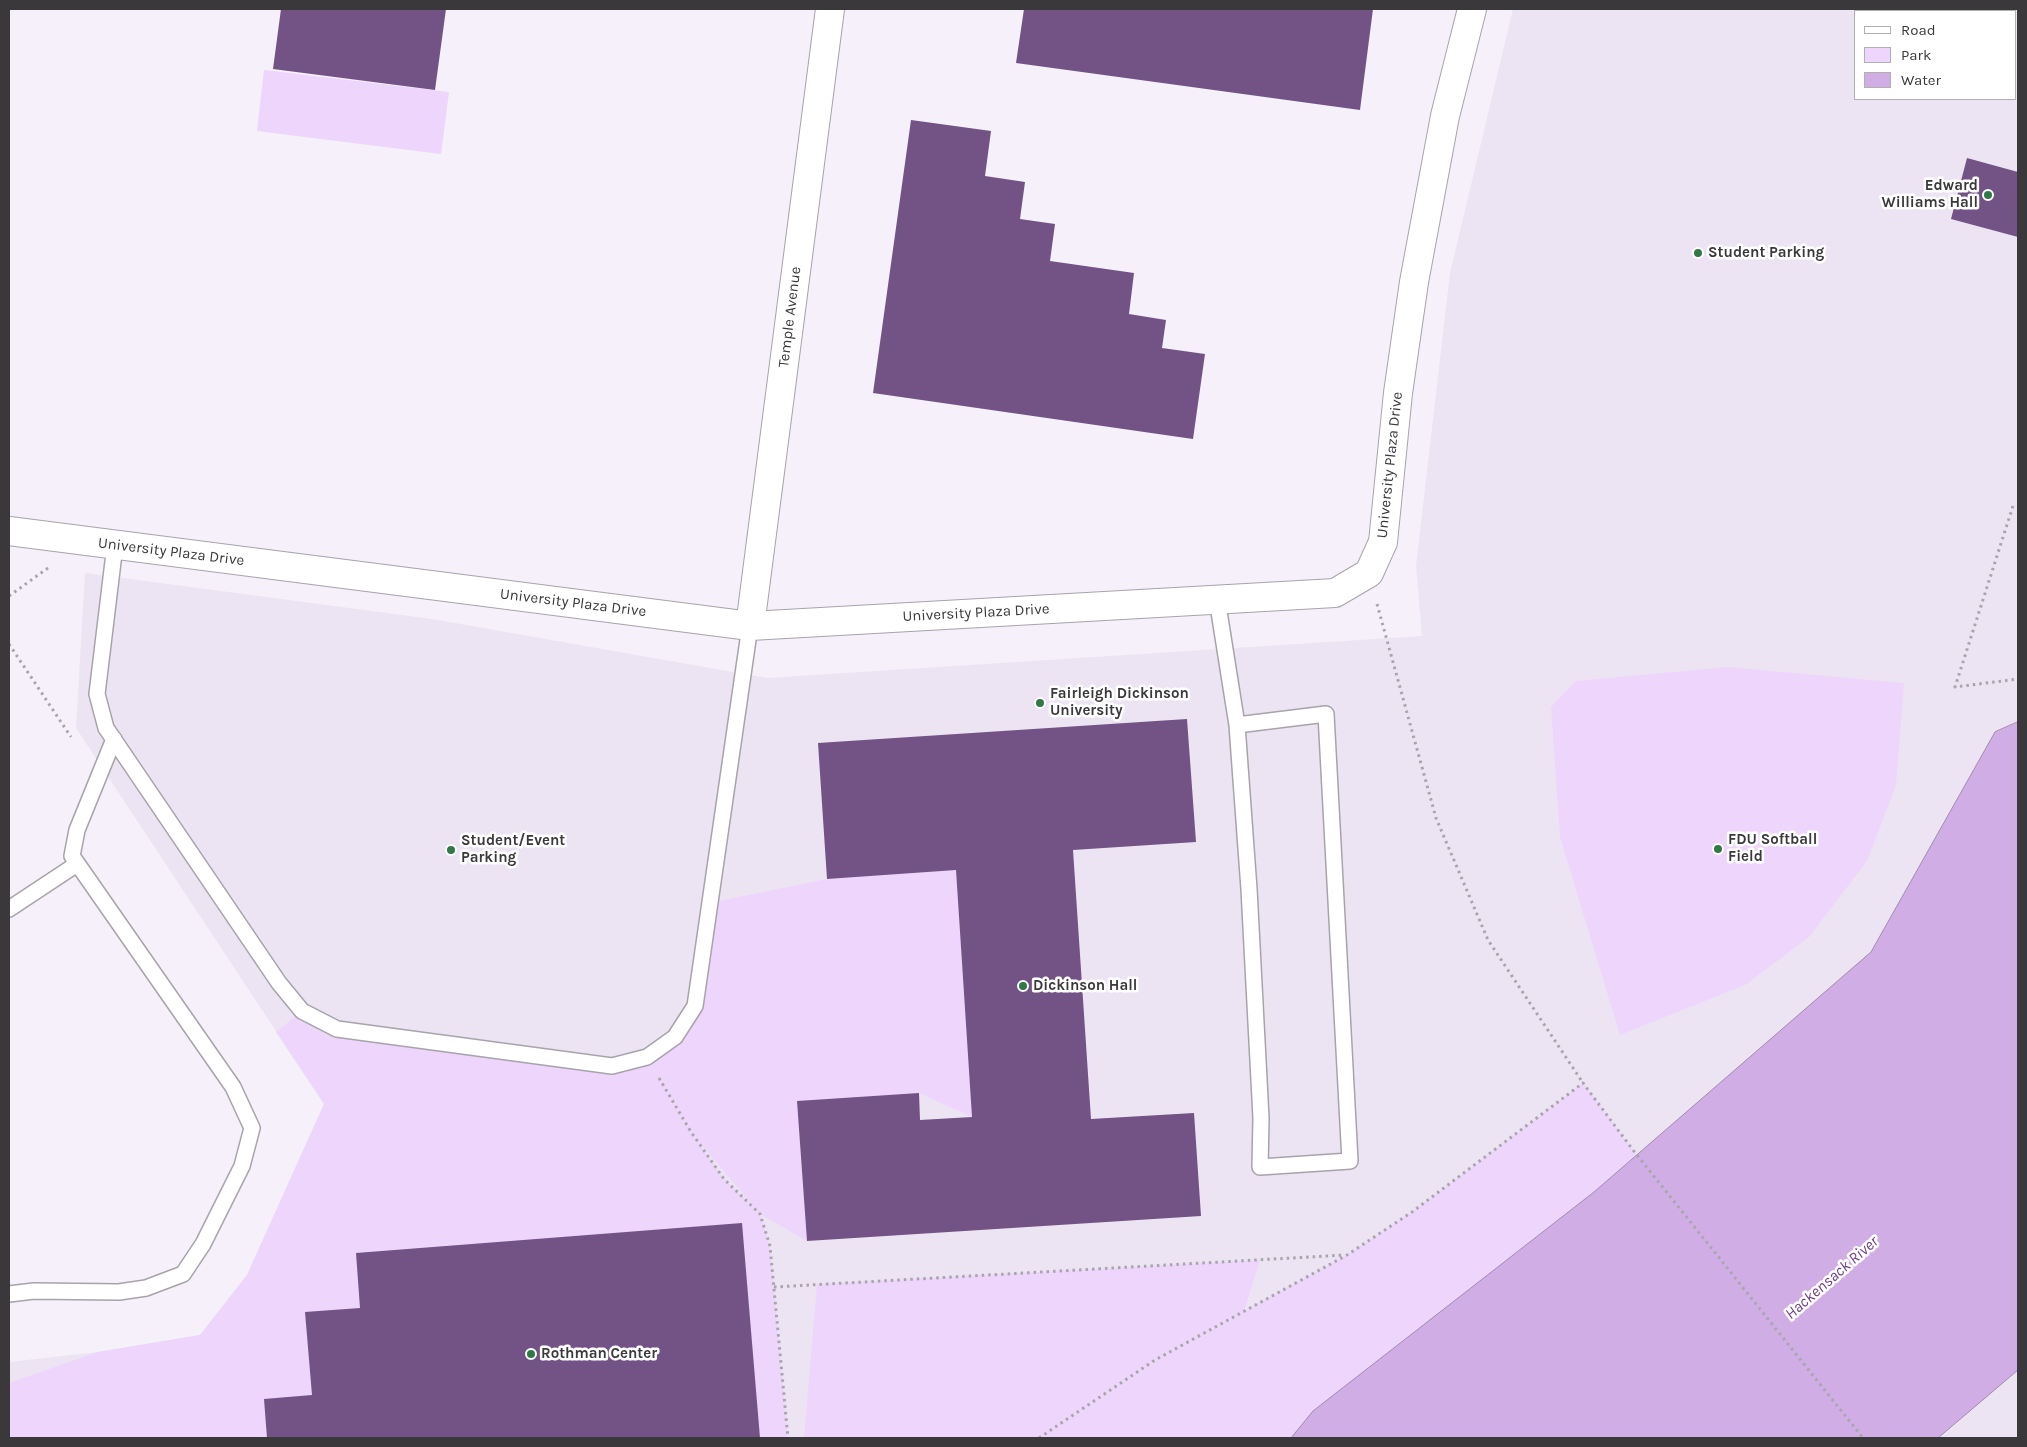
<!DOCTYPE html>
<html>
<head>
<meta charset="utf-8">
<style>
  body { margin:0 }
  #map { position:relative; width:2027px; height:1447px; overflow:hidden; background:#f5f0f9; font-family:Karla,sans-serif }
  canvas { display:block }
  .frame { position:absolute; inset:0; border:10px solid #3a383b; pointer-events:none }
  .legend { position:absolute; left:1854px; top:10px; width:162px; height:90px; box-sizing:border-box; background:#fff; border:1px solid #b0afb1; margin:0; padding:6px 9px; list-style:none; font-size:15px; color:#3a383b }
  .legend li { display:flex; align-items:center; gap:10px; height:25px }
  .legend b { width:25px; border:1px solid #b0afb1 }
</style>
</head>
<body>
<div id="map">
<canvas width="2027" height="1447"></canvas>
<div class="frame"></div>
<ul class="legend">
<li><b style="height:6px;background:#fff"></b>Road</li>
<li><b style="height:14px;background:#edd5fc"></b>Park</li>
<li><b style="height:14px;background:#d0ade5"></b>Water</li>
</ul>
</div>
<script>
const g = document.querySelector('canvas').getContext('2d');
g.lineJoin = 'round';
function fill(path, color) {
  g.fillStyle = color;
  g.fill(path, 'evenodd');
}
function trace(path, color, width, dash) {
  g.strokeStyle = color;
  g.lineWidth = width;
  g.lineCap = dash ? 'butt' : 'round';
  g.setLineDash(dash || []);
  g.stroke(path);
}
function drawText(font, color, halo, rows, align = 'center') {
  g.font = font + ' Karla,sans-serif';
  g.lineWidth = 5;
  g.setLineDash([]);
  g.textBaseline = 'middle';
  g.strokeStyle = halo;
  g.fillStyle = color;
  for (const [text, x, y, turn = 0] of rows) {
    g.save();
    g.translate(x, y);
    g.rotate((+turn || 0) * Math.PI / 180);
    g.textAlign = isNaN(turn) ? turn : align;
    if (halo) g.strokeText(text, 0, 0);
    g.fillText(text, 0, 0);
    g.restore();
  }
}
fill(new Path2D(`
  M1513,9H2018V722L1995,732L2018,781V1438H9V1362L98,1352L200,1335L247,1275L324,1104L76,728L85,573L432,619L767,678L1422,636L1416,566L1450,273ZM1856,11H2016V99H1856Z`), '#ede4f3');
fill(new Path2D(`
  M264,70L449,92L441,154L257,131Z
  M1728,667L1904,683L1896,785L1867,861L1809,937L1745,985L1620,1035L1560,837L1551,707L1576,681Z
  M956,870L972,1117L919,1093L797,1101L807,1241L760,1214L770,1246L788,1438H9V1383L98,1352L200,1335L247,1275L324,1104L276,1032L302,1011L337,1029L612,1066L647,1057L695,1006L709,903L827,879ZM696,1138L755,1208L724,1179Z
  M1583,1083L1637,1155L1594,1192L1314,1411L1291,1438H804L817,1284L1260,1260L1244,1311L1347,1255L1412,1212Z`), '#edd5fc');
const water = new Path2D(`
  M2018,722V1370L1938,1438H1291L1313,1411L1594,1192L1871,952L1995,732Z`);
fill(water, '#d0ade5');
trace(water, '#a38ab2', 1);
fill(new Path2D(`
  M281,9H446L435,90L273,69Z
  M1024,9H1373L1360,110L1016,63Z
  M911,120L991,131L985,176L1025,182L1020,219L1055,224L1050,261L1134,273L1129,314L1166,320L1162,348L1205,354L1193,439L873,393Z
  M1967,158L2018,172V237L1951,219Z
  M1187,719L1196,842L1073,850L1091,1119L1194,1113L1201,1216L807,1241L797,1101L919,1093L920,1120L972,1117L956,870L827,879L818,743Z
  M742,1223L760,1438H267L264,1399L312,1395L305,1312L360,1308L356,1253Z`), '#735285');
const service = new Path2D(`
  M115,545L97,694L106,728L279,983L302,1011L337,1029L612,1066L647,1057L675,1037L695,1006L750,626
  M1217,599L1237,725L1326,714L1350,1161L1260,1167L1261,1118L1249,889L1237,725
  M9,909L77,864
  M9,1294L34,1291L119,1292L146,1288L183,1274L203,1244L242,1166L252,1128L233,1087L72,856L77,830L114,739`);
const minor = new Path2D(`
  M9,531L750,626L1335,593L1369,573L1383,542L1398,393L1414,282L1445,116L1472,9
  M750,626L830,9`);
trace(service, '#a8a3ab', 18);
trace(minor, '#a8a3ab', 30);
trace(new Path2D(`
  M2013,506L1955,687L2018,679
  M9,596L48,568
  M1377,604L1436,818L1488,940L1583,1083
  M9,644L71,737
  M659,1078L691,1132L724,1179L760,1214L770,1246L788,1438
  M774,1287L1345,1255
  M1039,1438L1155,1360L1347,1255L1412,1212L1583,1083L1633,1150L1863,1438`), '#a8a5ab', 3, [2.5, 4]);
trace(service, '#fff', 15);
trace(minor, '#fff', 28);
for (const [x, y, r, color] of [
  [1988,195,5,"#307946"],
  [1698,253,5,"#307946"],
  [1040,703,5,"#307946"],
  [1718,849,5,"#307946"],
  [451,850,5,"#307946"],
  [1023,986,5,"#307946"],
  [531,1354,5,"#307946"]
]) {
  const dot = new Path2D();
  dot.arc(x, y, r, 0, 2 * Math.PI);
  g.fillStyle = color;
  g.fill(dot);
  trace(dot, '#fff', 2);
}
drawText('bold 15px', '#3a383b', '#fff', [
  ["Edward",1978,186,"right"],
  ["Williams Hall",1978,203,"right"],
  ["Student Parking",1708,253],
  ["Fairleigh Dickinson",1050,694],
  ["University",1050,711],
  ["FDU Softball",1728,840],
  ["Field",1728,857],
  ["Student/Event",461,841],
  ["Parking",461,858],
  ["Dickinson Hall",1033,986],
  ["Rothman Center",541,1354]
], 'left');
drawText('15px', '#3a383b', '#fff', [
  ["Temple Avenue",790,317,-83],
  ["University Plaza Drive",1390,465,-84],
  ["University Plaza Drive",171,552,7],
  ["University Plaza Drive",573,603,7],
  ["University Plaza Drive",976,613,-3]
]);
drawText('italic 16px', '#6d4085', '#fff', [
  ["Hackensack River",1832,1278,-41]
]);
</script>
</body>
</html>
